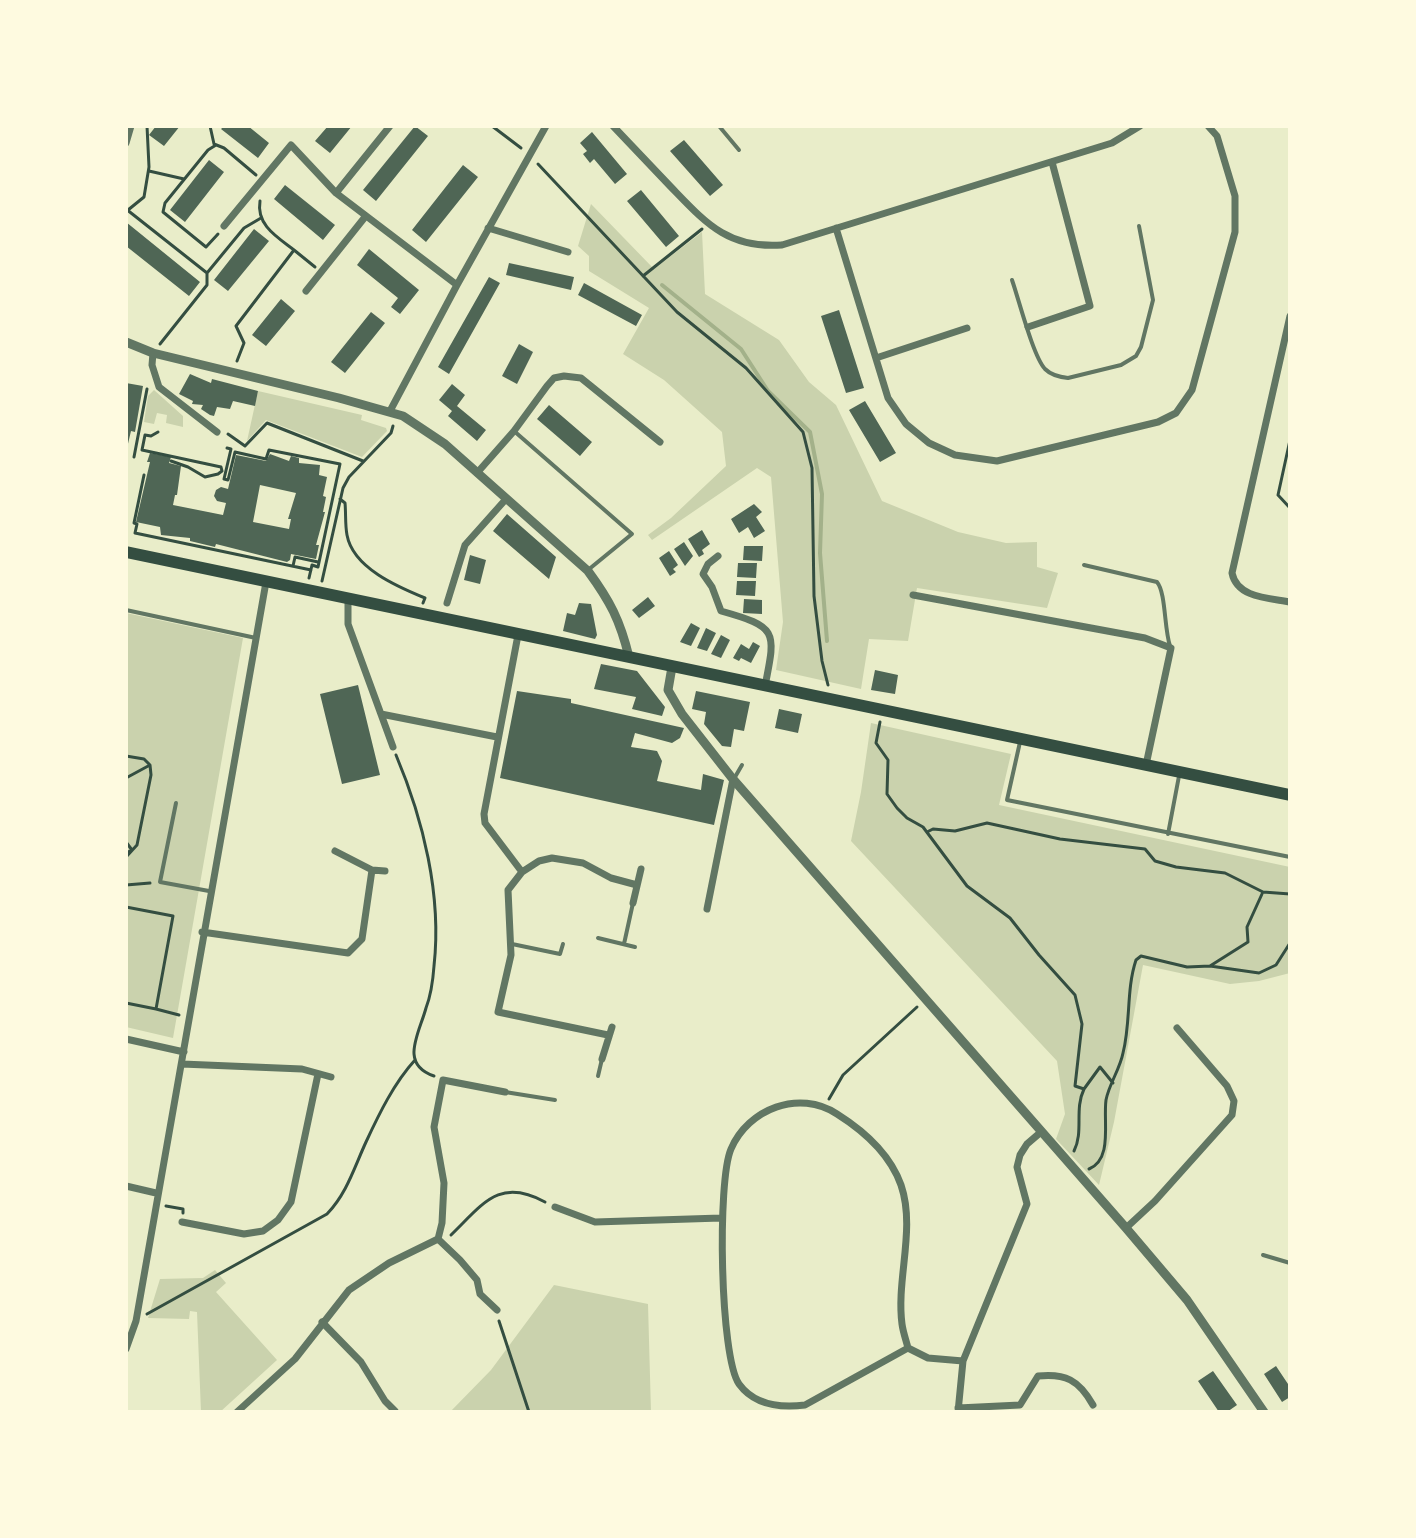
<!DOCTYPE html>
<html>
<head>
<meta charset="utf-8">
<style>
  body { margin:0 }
  #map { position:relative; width:1416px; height:1538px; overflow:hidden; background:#e9edc9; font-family:"Golos Text",sans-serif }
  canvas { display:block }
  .frame { position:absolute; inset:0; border:128px solid #fefae0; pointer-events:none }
</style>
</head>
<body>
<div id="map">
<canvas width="1416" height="1538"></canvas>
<div class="frame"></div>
</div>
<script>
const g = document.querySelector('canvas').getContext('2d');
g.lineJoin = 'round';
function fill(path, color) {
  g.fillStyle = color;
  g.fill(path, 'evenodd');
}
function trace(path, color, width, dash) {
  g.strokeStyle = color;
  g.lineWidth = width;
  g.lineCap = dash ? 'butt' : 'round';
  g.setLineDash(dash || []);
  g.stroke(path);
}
fill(new Path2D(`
  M591,204L654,269L702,232L705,294L779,340L809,382L836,405L882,501L958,532L1006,543L1037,542V567L1058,573L1047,608L917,588L908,641L869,639L861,689L776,670L783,622L771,477L757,468L652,540L648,535L671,518L726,466L722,432L664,380L623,354L649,308L589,271V256L578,246Z
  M154,390L183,416V427L166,423L167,415L157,413L154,424L144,422L148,396Z
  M258,391L362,415L361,420L386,428L387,431L362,457L266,420L247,441Z
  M126,613L243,638L173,1038L126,1027Z
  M871,723L1011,754L999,805L1290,867V973L1259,981L1230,984L1143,965L1114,1122L1099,1185L1056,1139L1065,1114L1057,1061L851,841L861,792Z
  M215,1270L226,1283L216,1292L277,1360L220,1412H201L197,1312L190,1311L189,1319L148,1318L160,1279L203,1278Z
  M554,1285L648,1304L651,1412H450L491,1370Z`), '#cad2ad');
trace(new Path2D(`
  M662,285L741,349L768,391L810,432L822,494L820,553L827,641`), '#a3b18a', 4);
fill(new Path2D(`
  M156,126H180L164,146L149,135Z
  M224,126H248L269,143L258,158L221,129Z
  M328,126H352L330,153L315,141Z
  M415,126L428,136L376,201L363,190Z
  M592,132L627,174L615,184L594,159L590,163L583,154L587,151L580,143Z
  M684,140L723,185L710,196L670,151Z
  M209,160L224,172L185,222L170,210Z
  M463,165L478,177L426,242L412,230Z
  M285,185L335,225L323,240L274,199Z
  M641,190L679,236L666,247L627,201Z
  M126,222L200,282L189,296L126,246Z
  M254,229L269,241L228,291L214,280Z
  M369,249L419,290L400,314L391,307L398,298L357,265Z
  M509,263L574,277L571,290L506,275Z
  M489,277L500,283L449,374L438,367Z
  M584,283L642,315L636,326L578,295Z
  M281,299L295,311L266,346L252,335Z
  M839,310L864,388L846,393L821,316Z
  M371,312L385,323L345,373L331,362Z
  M519,344L533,352L517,384L502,376Z
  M190,374L211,383L212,379L258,391L255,406L233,401L230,409L217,407L214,416L210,415L201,409L203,405L192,404L193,401L179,394Z
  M126,383L143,386L135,432L131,431L127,448Z
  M452,384L465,395L457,406L486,430L477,441L448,416L452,411L439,400Z
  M865,401L896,453L880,462L849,410Z
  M549,405L592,442L580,456L537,419Z
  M150,453L171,457L169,463L181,466L177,495H175L173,505L223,515L226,503L217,501L214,496L216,490L221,487L228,489L236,455L266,461L270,454L289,461L291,456L299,458V463L320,465L319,475L327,477L323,496L326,497L323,512H325L316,545H319L316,559L291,554L290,560L287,562L216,544L215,547L190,541V538L161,535L160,527L136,522L150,462H147ZM260,485L296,493L288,519H291L289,529L253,522Z
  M754,504L762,512L756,517L765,531L754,538L748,527L739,533L731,519Z
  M507,514L556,557L549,579L493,531Z
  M702,530L710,544L702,550L704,554L699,557L688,539Z
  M684,542L693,556L685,566L674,549Z
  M744,546H763L762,561L743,560Z
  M669,551L678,565L673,569L676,572L670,576L659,558Z
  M470,555L486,560L480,584L464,580Z
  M738,563H757L756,578L737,577Z
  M737,581H756L755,596L736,595Z
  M648,597L655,606L639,618L632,610Z
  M744,599L762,600V614L743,613Z
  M579,603L591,604L597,635L595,639L563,631L567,613L575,615Z
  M691,623L700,628L691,646L680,642Z
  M706,628L716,633L707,651L697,648Z
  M721,635L730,640L721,658L711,654Z
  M753,642L760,646L751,663L741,658L739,661L733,658L741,644L749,649Z
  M601,664L637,671L665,707L662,716L632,709L636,697L594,689Z
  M875,670L898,675L895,694L871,690Z
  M358,685L380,775L342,784L320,694Z
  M517,691L571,699V703L684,728L680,738L672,743L635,733L631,747L657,751L662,761L657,781L701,790L703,774L724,780L714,825L500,778Z
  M696,691L750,702L744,731L734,729L731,747L722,746L704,724L706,712L692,709Z
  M779,709L802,714L798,733L775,728Z
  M1276,1366L1290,1387V1397L1282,1402L1264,1374Z
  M1213,1371L1237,1405L1227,1412H1219L1198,1381Z`), '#4f6655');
trace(new Path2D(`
  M210,126L214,144L224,148L256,175
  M492,126L521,148
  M216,145L208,150L165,203L163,212L206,247L218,234
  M538,164L677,312L746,368L803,432L812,468L814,596L822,661L828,685
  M149,171L184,179
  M260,201C256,225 277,237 294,250
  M126,209L207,273L244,228L261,218
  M128,210L144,197L149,167L147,126
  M643,276L702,229
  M160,344L207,285V273
  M237,361L244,343L236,326L294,250L315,267
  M158,432L151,436L145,435L142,450L221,467L222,471L218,474L205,477L188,467L171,461
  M228,434L245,446L267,423L363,461
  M1290,440L1278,495L1290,508
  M227,448L231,449L224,479L228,480
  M134,457L147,389
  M144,475L134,523L137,524L135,533L311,570
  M228,480L235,452L266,459L269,450L340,464L318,567L312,565L309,578
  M340,499L345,503C346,513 345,525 347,535C353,568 398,587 425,598L423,603
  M293,566L295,557L318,562
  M322,581L343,488L349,477L391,433L393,426
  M880,722L876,743L888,760L887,794L897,808L907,818L923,827L967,886L1010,918L1039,955L1075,995L1082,1024L1075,1086L1084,1089C1074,1110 1084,1131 1074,1151
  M396,755C423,819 442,895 434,966C433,980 431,995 426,1008C419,1034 399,1064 434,1076
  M126,756L144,759L150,765L151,775L137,845L126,857
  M126,778L150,765
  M927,832L933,829L955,831L987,823L1060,839L1145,849L1155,861L1176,867L1225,873L1263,892L1290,894
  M126,842L132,850L126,853
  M126,885L150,883
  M126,907L173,916L156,1009L126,1003
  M1210,966L1248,942L1247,927L1262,894
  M156,1009L179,1015
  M1084,1089L1100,1067L1113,1083
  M829,1099L843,1075L917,1007
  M1089,1169C1113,1159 1103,1122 1106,1100C1109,1084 1120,1069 1123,1053C1131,1022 1126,990 1136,960L1141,956L1187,967L1210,966L1259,973L1276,965L1290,943
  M166,1206L183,1209V1213
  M451,1235C483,1204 499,1177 545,1202
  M147,1314L327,1214C347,1193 354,1168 366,1142C379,1114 394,1083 415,1060
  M499,1321L529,1412`), '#344e41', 3);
trace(new Path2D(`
  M719,126L739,150
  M1012,280C1019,300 1033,356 1045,369C1051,375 1059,377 1068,378L1121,365L1136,356L1141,347L1153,300L1139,226
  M514,431L632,534L588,570
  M1084,565L1157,582C1166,593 1164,628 1170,646
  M126,610L256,638
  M1020,742L1007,800L1290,857
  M735,777L742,765
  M176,803L160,882L209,891
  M1168,834L1179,776
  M598,938L635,947
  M512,944L560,954L563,944
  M624,944L633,903
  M598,1076L602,1059
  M505,1092L555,1100
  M1263,1255L1290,1263`), '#617663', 4);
trace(new Path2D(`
  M613,126C632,146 651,166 670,186C705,222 727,249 782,245L1112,143L1140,126
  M126,143L131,126
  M336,193L390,126
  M224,226L291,145L336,193L457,285
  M488,228L568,252
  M836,228L888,398L906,424L929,443L955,455L997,461L1158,422L1176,413L1192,390L1235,232V196L1217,136L1208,126
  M306,291L365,217
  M1290,316L1232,573C1237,598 1269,598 1290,602
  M1028,327L1090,306L1052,162
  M153,353L152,365L159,387L217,432
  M876,358L967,328
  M390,411L457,285L546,126
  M477,473L514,431L547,386L554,378L564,376L581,378L660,442
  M718,556L708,564L703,574L712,587L721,611C778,627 776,631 765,686
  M913,595L1145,638L1171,648L1146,765
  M348,599V624L393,747
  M447,603L465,545L506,499
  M518,635L484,814L485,823L522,872
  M381,714L497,737
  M335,851L372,870L385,871
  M633,903L641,869
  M707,909L733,779
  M202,932L348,953L362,939L372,870
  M608,1035L498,1012L511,955L508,890L522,872L539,861L552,858L583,863L611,878L637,885
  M126,1039L184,1052
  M602,1059L612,1027
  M182,1064L302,1069L331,1077
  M126,1186L156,1193
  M555,1207L595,1222L721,1218
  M182,1222L244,1234L263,1231L278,1220L291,1202L318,1074
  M1126,1228L1155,1201L1232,1115L1234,1101L1227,1086L1177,1028
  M438,1239L442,1223L444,1183L434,1127L443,1080L505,1092
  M438,1239L460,1260L477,1280L480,1294L497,1310
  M322,1322L361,1362L385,1401L395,1411
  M908,1348C906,1340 903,1332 902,1324C896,1279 916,1229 901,1185C890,1154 864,1131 837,1114C799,1089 748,1109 731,1149C717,1181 720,1357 739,1384C755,1406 781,1408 805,1405L908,1348L928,1358L963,1361
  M126,1349L136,1321L266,582
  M958,1408L1020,1405L1038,1376C1065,1373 1079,1380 1093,1405
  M237,1412L295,1359L349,1290L389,1263L438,1239
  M958,1412L963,1361L1027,1204L1017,1167L1020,1155L1027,1144L1041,1132`), '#617663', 7);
trace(new Path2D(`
  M126,342L153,353L339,398L403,416L445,444L588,571C610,601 620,620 629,657
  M672,667L668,690L682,714L732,778L1126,1228L1187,1300L1264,1412`), '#617663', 9);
trace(new Path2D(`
  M126,552L1290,795`), '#344e41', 12);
</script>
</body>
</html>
